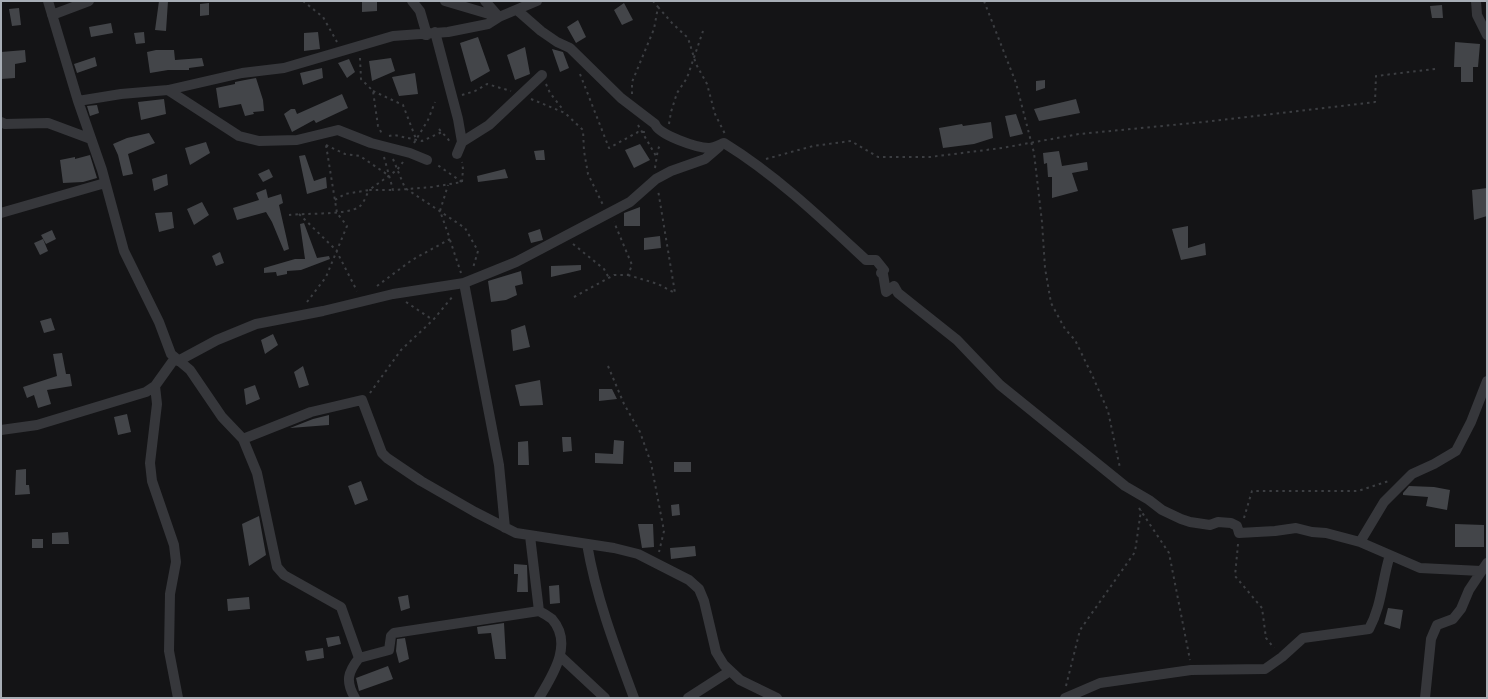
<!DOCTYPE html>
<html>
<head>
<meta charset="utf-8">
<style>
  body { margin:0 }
  #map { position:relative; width:1488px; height:699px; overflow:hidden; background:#141416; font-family:"Alegreya Sans",sans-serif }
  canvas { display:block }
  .frame { position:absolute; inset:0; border:2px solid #a7adb5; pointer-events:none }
</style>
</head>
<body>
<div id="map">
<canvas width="1488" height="699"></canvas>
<div class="frame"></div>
</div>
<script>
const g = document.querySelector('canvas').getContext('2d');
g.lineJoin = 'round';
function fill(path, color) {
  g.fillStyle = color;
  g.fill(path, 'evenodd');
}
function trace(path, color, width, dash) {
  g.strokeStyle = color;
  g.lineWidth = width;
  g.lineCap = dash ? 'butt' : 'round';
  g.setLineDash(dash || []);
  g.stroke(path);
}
fill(new Path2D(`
  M159,1H168L166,31L155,30Z
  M362,1H377V11L362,12Z
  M209,3V15L200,16V4Z
  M624,3L633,20L622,25L614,10Z
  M1442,5L1443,18H1432L1430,6Z
  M19,8L21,25L12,26L9,9Z
  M578,20L586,37L576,43L567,27Z
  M111,23L113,33L91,37L89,27Z
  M144,32L145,43L136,44L134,33Z
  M318,32L320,49L304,51V33Z
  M478,37L490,71L471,82L460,43Z
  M1455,42L1480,44L1478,67H1473V82H1461V67H1454Z
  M525,47L530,74L515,80L507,55Z
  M552,49L563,52L569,68L560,72Z
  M25,50L26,62L15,64V78L1,79V52Z
  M156,50H174L175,60L202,58L204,66L189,68V70H168L150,73L147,52Z
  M95,57L97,66L77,73L74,64Z
  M391,58L395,71L372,81L369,61Z
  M349,59L355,72L347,78L338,63Z
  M322,68L323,78L303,85L300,73Z
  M415,73L418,94L399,96L392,77Z
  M256,78L263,100L264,111L253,112L254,114L245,116L241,104L219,108L216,88L235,84V82L245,80Z
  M1045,80V88L1036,91V81Z
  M342,94L348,108L316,123L314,120L292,132L284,114L291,109H295L297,114Z
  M164,99L166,114L141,120L138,102Z
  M1076,99L1080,113L1039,121L1034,109Z
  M97,105L99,113L90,116L87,106Z
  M1016,114L1023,134L1010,137L1005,116Z
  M991,122L993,138L974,144L943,148L939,128L962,124L963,126Z
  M149,133L155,143L128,154L133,174L123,176L118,155L113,144L127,138Z
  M206,142L210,153L190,165L185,148Z
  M640,144L650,160L634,168L625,150Z
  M544,150L545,160H536L534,151Z
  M1059,151L1062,166L1087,162L1088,170L1072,173L1078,191L1052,198V177H1048L1047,163L1044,164L1043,153Z
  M90,155L97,178L83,182L63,183L60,160L75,157V159Z
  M305,155L314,181L326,177L327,188L307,194L299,156Z
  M269,169L273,177L263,182L258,174Z
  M505,169L508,178L478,182L477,176Z
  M167,174L168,185L154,191L152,179Z
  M1487,188V216L1474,220L1472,190Z
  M266,189L268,198L281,194L283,203L279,205L289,249L284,251L272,222L266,212L237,220L233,208L259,200L256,193Z
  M202,202L209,215L194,225L187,209Z
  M640,207V226H624V213Z
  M172,212L174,228L159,232L155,213Z
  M304,223L317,258L329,256L330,259L301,270L287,271V274L277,276L276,272L264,273V268L295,259H305L300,224Z
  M1188,226V248L1205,243L1206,255L1181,260L1172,229Z
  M540,229L543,240L531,243L528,233Z
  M52,230L56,239L46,244L41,235Z
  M660,236L661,248L644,250V238Z
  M43,239L48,251L40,255L34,243Z
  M220,252L224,263L216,266L212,256Z
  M581,265V270L551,277V266Z
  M521,271L523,284L515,286L517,295L506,300L491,302L488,281Z
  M51,318L55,330L44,333L40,321Z
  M525,325L530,347L513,351L511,330Z
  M273,334L278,345L265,354L261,340Z
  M62,353L66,374H70L72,386L47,390L51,404L38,408L34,395L27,398L23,387L57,376L53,354Z
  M303,366L309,385L299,388L294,372Z
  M540,380L543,405L520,406L515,385Z
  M255,385L260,399L246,405L244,389Z
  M599,389H612L617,399L599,401Z
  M127,414L131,432L118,435L114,417Z
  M329,415V425L290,428L313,419Z
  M562,437H571L572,451L563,452Z
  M614,440L624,441L623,464L595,463V453L613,454Z
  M528,441L529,465H518V442Z
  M674,462H691V472H674Z
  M26,469V485H29L30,494L15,495L16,470Z
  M361,481L368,500L355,505L348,486Z
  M1409,486L1434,487L1450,490L1447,510L1426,506L1428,497L1403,495V493Z
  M679,504L680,515L672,516L671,505Z
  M259,516L266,555L249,566L242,524Z
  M638,524H653L654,547L642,548Z
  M1455,524L1484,525V547H1455Z
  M68,532L69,544H52V533Z
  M32,539H43V548H32Z
  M695,546L696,556L671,559L670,548Z
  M514,564L527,565L528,592H517L518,574H514Z
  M559,585L560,603L550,604L549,586Z
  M408,595L410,608L401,611L398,597Z
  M249,597L250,609L228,611L227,599Z
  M1388,608L1403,610L1400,629L1384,624Z
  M504,623L506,659H495L491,633L478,634L477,627Z
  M339,636L341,644L328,647L326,638Z
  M405,638L409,659L399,663L396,651L397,639Z
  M323,648L324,658L307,661L305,651Z
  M388,666L393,679L359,691L356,678Z`), '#434549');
trace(new Path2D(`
  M303,1L323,17L337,42
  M984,1L1016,83L1034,153L1042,222L1045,268L1051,303L1065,329L1075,340L1092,375L1108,411L1120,468
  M658,7L672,23L688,38L696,64L707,84L715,114L725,134
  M360,58L361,79L373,91L378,126L382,134
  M580,74L609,148L638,132H648
  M546,84L550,93L564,111
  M373,91L403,105L416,139
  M632,94V82L654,29L658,7L653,1
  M462,95L475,91L487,84L511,91
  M531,99L565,113L583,130L584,151L588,174L603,205
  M669,124L671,112L677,93L687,78L703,31
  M638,125L656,156
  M439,129L448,139L451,144
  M389,136L394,135L422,141L442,132
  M414,143L428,120L435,102
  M326,145L345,154L360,156L388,175
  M384,157L393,190L432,187L462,182L436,164
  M393,159L405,188L465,228L478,251L473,268
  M766,159L813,146L851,141L878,157H930L1002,148L1079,134L1203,122L1375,102L1376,76L1435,69
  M655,168L658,149L661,144
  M462,182L463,169L462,162
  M335,200L345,194L369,190L397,170L403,162
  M299,214L336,250L357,291
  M289,215C306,213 347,215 359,207C364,203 366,196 369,190H393
  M450,240L461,273
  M573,244L604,269L609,278
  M628,275L658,284L675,293L658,190
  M377,286L412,260L450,239L440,211L448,185
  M574,297L614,275H628L632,265L614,222
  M307,302L326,277L347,226L337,213L326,145
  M406,302L433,320
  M608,366L624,404L640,432L651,463L664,531L659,552
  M370,393L401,350L433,320L453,296
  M1139,508L1169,553L1190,660
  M1244,518L1252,491H1358L1389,481
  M1238,544L1235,576L1262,608L1266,638L1274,648
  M1066,686L1080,630L1135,552L1141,510`), '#3c3e42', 2, [2.5, 4]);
trace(new Path2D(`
  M48,1L78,101L102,170L124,251L159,322L171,354L190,370L222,417L243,439L257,473L277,567L284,575L341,607L359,658C348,672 345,681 355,698
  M412,1L420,11L427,35H425
  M445,1L499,17
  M485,1L499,17
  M1476,1L1477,15L1487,35
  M517,10L541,31L557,42L570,48L621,98L655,124C659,135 697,148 709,148C713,148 719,145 724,143C776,175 822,219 866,260H876L884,270L881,273L883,274L886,292L894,286L898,293L918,309L957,340L1000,385L1125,486L1149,500L1162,510L1181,519L1190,522L1210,525L1218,522L1231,523L1237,526L1239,533L1275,531L1296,528L1312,532L1326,533L1360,542L1420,568L1481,571
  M52,15L89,1
  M435,32L458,119L462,142L457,154
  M168,90L239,136L259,141L297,140L338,130L371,143L410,153L427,160
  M78,101L121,94L168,90L242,73L284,68L393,36L448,32L488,24L499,17L537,1
  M1,122L5,124L48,123L91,139
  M462,142L489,125L542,75
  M1,213L105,183
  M464,283L499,465L505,528
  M178,361L217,340L256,324L323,311L393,294L464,283L516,262L630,202L656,179L671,171L705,159L719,147
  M155,386L157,404L150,463L152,481L174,545L176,562L170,594L169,651L178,698
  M1,430L37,425L146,392L155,386L175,358
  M243,439L311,412L362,400L382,453L387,458L421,481L475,512L516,533L614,548L638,554L689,580L699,589L704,601L716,652L724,665L740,680L777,698
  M530,536L539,611C543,613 548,616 552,619C574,644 552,676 539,698
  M1360,542L1384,502L1412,474L1434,464L1456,451L1471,422L1487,381
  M587,544C596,597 615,647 634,698
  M560,656L605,698
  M359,658L389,650L391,636L394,633L539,611
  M688,698L730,671
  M1065,698L1100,683L1191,670L1265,669L1282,657L1303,638L1369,629C1382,605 1382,580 1390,555
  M1425,698L1431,639L1437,625L1453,619L1461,609L1469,590L1487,563`), '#36373b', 10);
</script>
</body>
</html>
